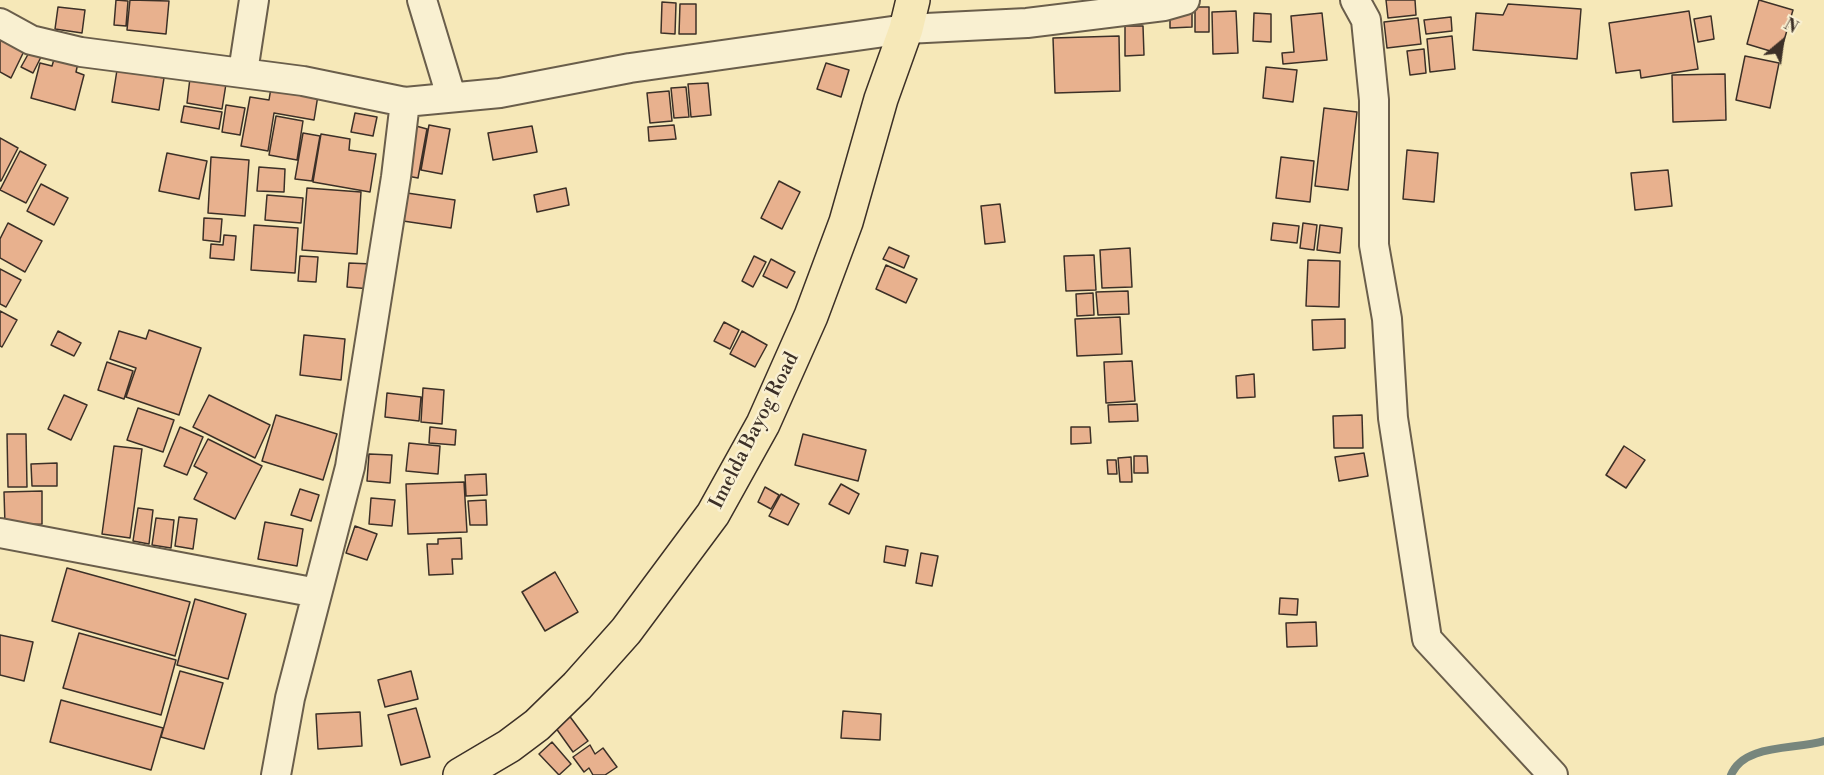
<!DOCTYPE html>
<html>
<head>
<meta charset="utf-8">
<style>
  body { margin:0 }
  #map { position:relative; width:1824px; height:775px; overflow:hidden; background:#f6e8b8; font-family:"Libre Bodoni",serif }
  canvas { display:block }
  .north { position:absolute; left:1752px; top:12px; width:60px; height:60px; -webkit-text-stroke:4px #f9f0d1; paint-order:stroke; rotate:29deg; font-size:16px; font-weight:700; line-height:24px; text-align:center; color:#3c3027 }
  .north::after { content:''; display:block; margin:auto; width:21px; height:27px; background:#3c3027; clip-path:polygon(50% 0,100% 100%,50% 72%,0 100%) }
</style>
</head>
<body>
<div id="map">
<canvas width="1824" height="775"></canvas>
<div class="north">N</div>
</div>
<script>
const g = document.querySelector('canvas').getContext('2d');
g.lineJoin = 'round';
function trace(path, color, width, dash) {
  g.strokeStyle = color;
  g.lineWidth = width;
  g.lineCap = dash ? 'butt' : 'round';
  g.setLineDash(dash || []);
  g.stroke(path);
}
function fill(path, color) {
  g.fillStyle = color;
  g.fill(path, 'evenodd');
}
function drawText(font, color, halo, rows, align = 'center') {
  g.font = font + ' "Libre Bodoni",serif';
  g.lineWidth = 5;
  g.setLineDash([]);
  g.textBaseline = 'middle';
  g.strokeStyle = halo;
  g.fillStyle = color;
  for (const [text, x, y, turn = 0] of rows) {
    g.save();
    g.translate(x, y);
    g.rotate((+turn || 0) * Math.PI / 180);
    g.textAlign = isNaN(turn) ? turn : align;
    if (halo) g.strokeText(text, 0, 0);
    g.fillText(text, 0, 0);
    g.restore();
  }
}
trace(new Path2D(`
  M1731,775C1744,743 1796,750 1824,741`), '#77867d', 8);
const building = new Path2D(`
  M116,0L128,1L126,26L114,25Z
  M130,0L169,1L166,34L127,30Z
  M1386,0H1415L1416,15L1388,18Z
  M1759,0L1793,10L1780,54L1747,44Z
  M662,2L676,3L675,34L661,33Z
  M680,4H696V34H679Z
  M1508,4L1581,9L1577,59L1473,50L1476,13L1503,15Z
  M58,7L85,10L82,33L55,29Z
  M1170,7H1192V27L1170,28Z
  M1195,7H1209V32H1195Z
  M1236,11L1238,53L1213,54L1212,12Z
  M1689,11L1698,69L1641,78L1640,70L1616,73L1609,23Z
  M1254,13L1271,14V42L1253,41Z
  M1322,13L1327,60L1283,64L1282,53L1294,52L1291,16Z
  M1711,16L1714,39L1698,42L1694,19Z
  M1451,17L1452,31L1426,34L1424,20Z
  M1418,18L1421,44L1387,48L1384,22Z
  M1125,26H1143L1144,55L1125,56Z
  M0,34L26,47L11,78L0,72Z
  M1119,36L1120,91L1055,93L1053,38Z
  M1452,36L1455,69L1430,72L1427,39Z
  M31,49L42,55L33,73L21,67Z
  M1424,49L1426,73L1410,75L1407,51Z
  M55,56L78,63L76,72L84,75L75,110L31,98L40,63L52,66Z
  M1745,56L1779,63L1770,108L1736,100Z
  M826,63L849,70L841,97L817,89Z
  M1266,67L1297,70L1293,102L1263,98Z
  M117,70L164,78L159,110L112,102Z
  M1725,74L1726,120L1673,122L1672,75Z
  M190,78L226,84L222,109L187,103Z
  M272,82L319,89L314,120L274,113L268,151L241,146L250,97L269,100Z
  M708,83L711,115L691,117L688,84Z
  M686,87L689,117L674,118L671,88Z
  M669,91L672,121L650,123L647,93Z
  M226,105L245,108L240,135L222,132Z
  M184,106L222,112L219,129L181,122Z
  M1324,108L1357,112L1348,190L1315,186Z
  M355,113L377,117L373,136L351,132Z
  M276,116L303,121L297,160L269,155Z
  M429,125L450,129L442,174L421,170Z
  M674,125L676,139L649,141L648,127Z
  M416,126L427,129L418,178L407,176Z
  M532,126L537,152L493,160L488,133Z
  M303,133L320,136L312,181L295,179Z
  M321,134L350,139L349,150L376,154L370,192L313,182Z
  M0,138L18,148L1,181H0Z
  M1407,150L1438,153L1434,202L1403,199Z
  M20,151L46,165L26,203L0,190Z
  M167,153L207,161L199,199L159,191Z
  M211,157L249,160L245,216L208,213Z
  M1281,157L1314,161L1310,202L1276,198Z
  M259,167L285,169L284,192L257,191Z
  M1668,170L1672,206L1635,210L1631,173Z
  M779,181L800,192L782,229L761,218Z
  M41,184L68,198L54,225L27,211Z
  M307,188L361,192L357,254L302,250Z
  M566,188L569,205L537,212L534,195Z
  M407,193L455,200L451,228L403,221Z
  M267,195L303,198L301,223L265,220Z
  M1000,204L1005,242L985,244L981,206Z
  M204,218L222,219L220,242L203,240Z
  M8,223L42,241L25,272L0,258V239Z
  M1273,223L1299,226L1297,243L1271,240Z
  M1303,223L1317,225L1314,250L1300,248Z
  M254,225L298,228L295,273L251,270Z
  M1320,225L1342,228L1340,253L1317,250Z
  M224,235L236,236L234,260L210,258L211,244L223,245Z
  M889,247L909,256L904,268L883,259Z
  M1130,248L1132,287L1102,288L1100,250Z
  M1094,255L1096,290L1066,291L1064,256Z
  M300,256L318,257L316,282L298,281Z
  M754,256L766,262L753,287L742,281Z
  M771,259L795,272L787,288L763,276Z
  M1308,260L1340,261L1339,307L1306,306Z
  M349,263L372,264L371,289L347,287Z
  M886,265L917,279L906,303L876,289Z
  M0,269L21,280L6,307L0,304Z
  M1128,291L1129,314L1098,315L1096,292Z
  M1093,293L1094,315L1077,316L1076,294Z
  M0,311L17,320L2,347L0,346Z
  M1120,317L1122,354L1077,356L1075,319Z
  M1345,319V348L1313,350L1312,320Z
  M724,322L739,330L730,349L714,341Z
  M149,330L201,348L179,415L126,397L136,368L110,359L119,331L146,339Z
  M58,331L81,343L74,356L51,345Z
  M742,331L767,345L755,367L730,354Z
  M304,335L345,339L341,380L300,375Z
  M1132,361L1135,401L1106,403L1104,362Z
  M107,362L133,371L124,399L98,390Z
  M1254,374L1255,397L1237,398L1236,376Z
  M423,388L444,390L442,424L421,422Z
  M387,393L421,397L419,421L385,417Z
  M64,395L87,405L71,440L48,429Z
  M209,395L270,425L255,458L193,427Z
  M1137,404L1138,421L1109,422L1108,405Z
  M138,408L174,420L163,452L127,440Z
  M276,415L337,434L323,480L262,461Z
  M1362,415L1363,448H1334L1333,416Z
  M180,427L203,437L187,475L164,466Z
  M430,427L456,430L455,445L429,443Z
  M1071,427H1090L1091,443L1071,444Z
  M7,434H26L27,487H8Z
  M803,434L866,450L858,481L795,465Z
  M208,439L262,466L235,519L194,499L207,473L194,466Z
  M409,443L440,446L438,474L406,471Z
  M114,446L142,449L130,538L102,534Z
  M1624,446L1645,460L1626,488L1606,475Z
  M1364,453L1368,476L1339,481L1335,457Z
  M369,454L392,455L390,483L367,481Z
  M1134,456H1147L1148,473H1134Z
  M1131,457L1132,482H1120L1118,458Z
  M1107,460H1116L1117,474H1108Z
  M57,463V486H32L31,464Z
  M486,474L487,495L466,496L465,475Z
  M464,482L467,532L408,534L406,484Z
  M841,484L859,494L849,514L829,504Z
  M765,487L779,495L771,509L758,502Z
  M300,489L319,495L311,521L291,515Z
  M42,491V524L5,525L4,492Z
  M781,494L799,504L788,525L769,516Z
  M371,498L395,500L392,526L369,524Z
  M486,500L487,525H470L468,501Z
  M138,508L153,510L149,544L133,541Z
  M179,517L197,519L193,549L175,546Z
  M156,518L174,520L171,548L152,545Z
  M265,522L303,529L297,566L258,559Z
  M355,526L377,534L367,560L346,553Z
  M461,538L462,559H452L453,574L429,575L427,544H438V539Z
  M886,546L908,550L905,566L884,562Z
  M921,553L938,556L932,586L916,583Z
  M67,568L190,602L175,656L52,621Z
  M555,572L578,612L545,631L522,592Z
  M1280,598L1298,599L1297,615L1279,614Z
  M195,599L246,614L228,679L177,665Z
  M1316,622L1317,646L1287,647L1286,623Z
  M79,633L176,660L161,715L63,688Z
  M0,635L33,642L24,681L0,675Z
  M180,671L223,683L204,749L161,737Z
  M411,671L418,699L385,707L378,680Z
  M61,700L163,728L151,770L50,742Z
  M416,708L430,757L401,765L388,715Z
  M843,711L881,714L880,740L841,738Z
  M360,712L362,746L318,749L316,714Z
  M568,714L588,741L573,752L553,724Z
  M552,742L571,764L559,775L539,754Z
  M590,745L595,754L603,748L617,767L605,775H593L589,768L584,772L573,757Z`);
fill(building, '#e8b18e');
trace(building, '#3c3027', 1.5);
const minor = new Path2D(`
  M422,0L451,96
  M1355,0L1366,20L1374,100V245L1387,319L1393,418L1427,639L1553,775
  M0,23L31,40L81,52L303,81L405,102L500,93L630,68L906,29L1027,23L1164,6L1185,0
  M243,72L254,0
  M0,533L317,593
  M276,775L290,698L350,467L396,177L405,102`);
const major = new Path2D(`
  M460,775L509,746L537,725L577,686L626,631L713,514L763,424L811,316L846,222L881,99L906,29L913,0`);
trace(minor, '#6a5e4b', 32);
trace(major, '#3c3027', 36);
trace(minor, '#f9f0d1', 28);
trace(major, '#f6e8b8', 33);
drawText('20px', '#3c3027', '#f9f0d1', [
  ["Imelda Bayog Road",755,431,-63]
]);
</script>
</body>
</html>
